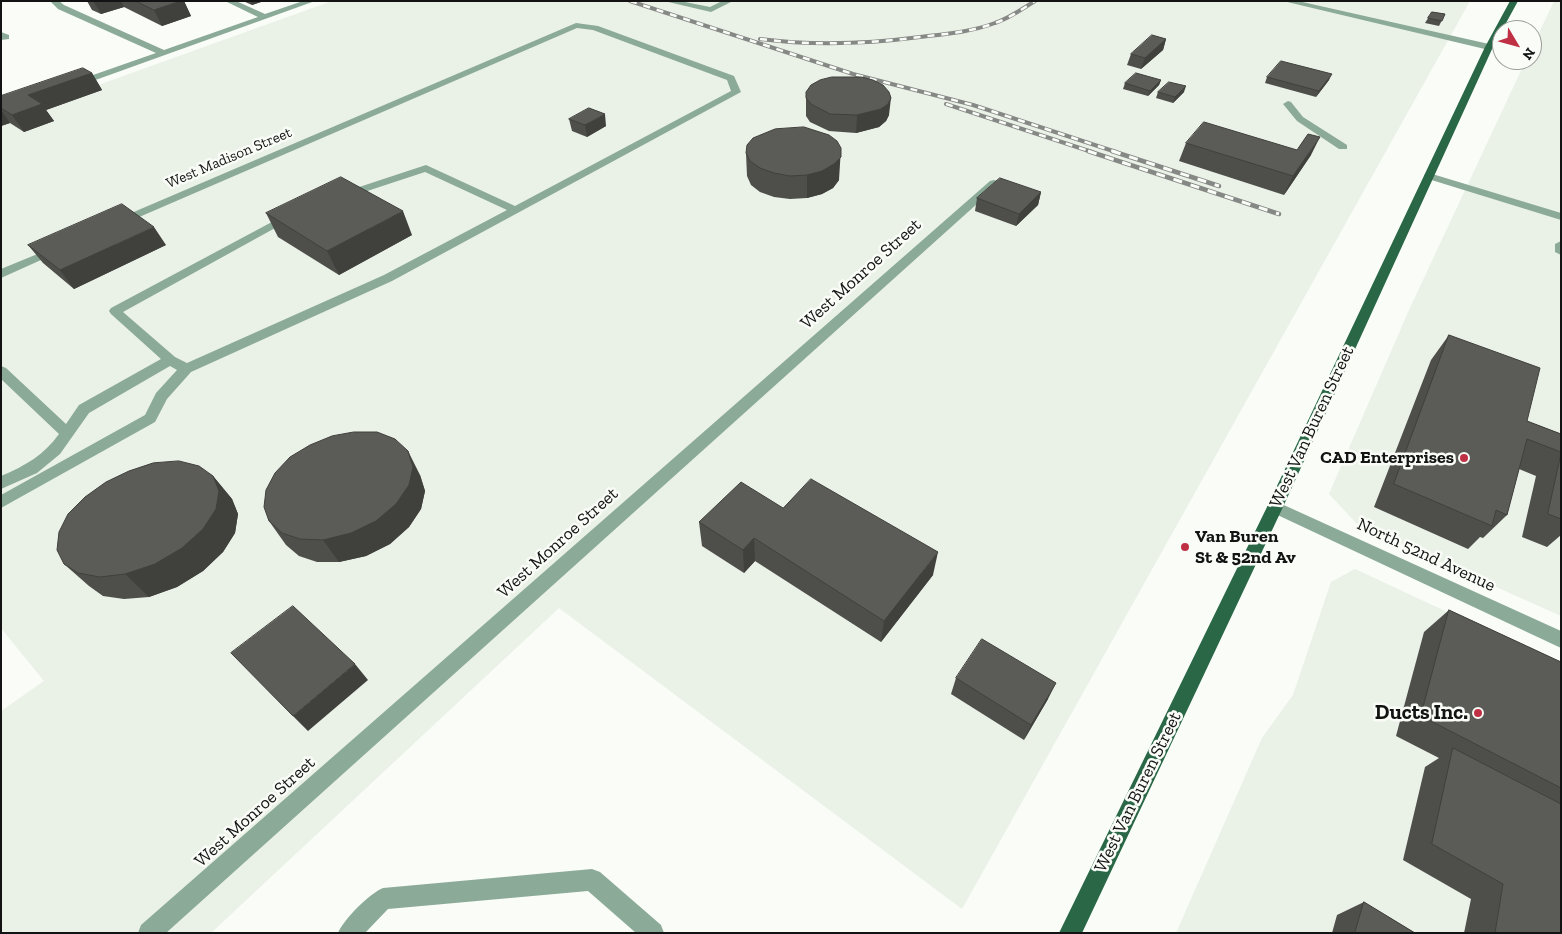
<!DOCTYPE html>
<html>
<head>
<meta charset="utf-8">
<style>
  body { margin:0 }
  #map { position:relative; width:1562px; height:934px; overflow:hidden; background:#f9fcf7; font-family:"Zilla Slab",serif }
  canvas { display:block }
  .frame { position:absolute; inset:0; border:2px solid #121312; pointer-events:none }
  .north { position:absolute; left:1492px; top:20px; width:50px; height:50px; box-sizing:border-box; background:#f9fcf7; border:1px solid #9d9f9b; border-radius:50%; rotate:127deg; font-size:14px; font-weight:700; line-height:20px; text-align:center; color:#121312 }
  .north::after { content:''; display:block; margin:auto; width:18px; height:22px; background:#c03045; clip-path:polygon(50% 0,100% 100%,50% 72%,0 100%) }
</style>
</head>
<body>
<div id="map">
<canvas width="1562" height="934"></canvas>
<div class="frame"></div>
<div class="north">N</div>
</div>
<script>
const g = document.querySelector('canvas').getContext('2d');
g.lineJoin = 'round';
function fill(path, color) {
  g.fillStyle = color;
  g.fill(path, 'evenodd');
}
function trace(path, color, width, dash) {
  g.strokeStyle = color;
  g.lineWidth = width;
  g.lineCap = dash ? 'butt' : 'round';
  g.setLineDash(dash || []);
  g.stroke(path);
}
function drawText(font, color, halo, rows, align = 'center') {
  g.font = font + ' "Zilla Slab",serif';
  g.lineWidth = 5;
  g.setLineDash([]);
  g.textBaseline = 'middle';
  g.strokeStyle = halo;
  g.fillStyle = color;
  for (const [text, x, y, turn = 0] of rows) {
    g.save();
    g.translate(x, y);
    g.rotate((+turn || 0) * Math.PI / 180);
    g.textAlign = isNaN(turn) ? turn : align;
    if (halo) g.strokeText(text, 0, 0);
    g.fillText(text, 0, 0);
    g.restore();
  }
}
fill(new Path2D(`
  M332,1H1470L962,909L559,608L211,933H1V711L44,681L1,628V120Z
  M1554,1H1561V616L1358,525L1329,494L1409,310L1526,60H1532V48Z
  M1355,569L1561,665V933H1176L1262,738L1293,695L1331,582Z`), '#eaf1e6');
fill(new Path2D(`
  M50,1H59L64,5L164,50L258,17L225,1H236L265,14L303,1H315L76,87L73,86V82L156,53L58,9Z
  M664,1H680L710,7L722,1H733L711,12Z
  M1283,1H1298L1489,44L1493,47L1489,50Z
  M576,23L598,26L734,76L741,92L392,281L191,372L167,399L155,422L1,508V495L145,415L156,393L177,370L170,366L89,413L60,454L37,473L1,489V476C25,466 44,455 59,434L1,379V366L6,368L66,424L79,405L161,359L111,314L109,311L111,308L285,215H293L295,217L123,312L175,357L187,363L384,275L507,210L425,172L349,197H341L340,195L341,193L426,165L515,206L731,91L727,80L593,30L577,28L123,224H115L113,222L115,220Z
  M1,32L9,35V39L1,40Z
  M1288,101L1291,102L1303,117L1347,145V149H1339L1297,121L1283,104Z
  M1429,173L1561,213V220L1425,178L1424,176L1425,174Z
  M994,180L998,181L999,183L998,185L166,933H138L141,925L990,181Z
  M1561,241V255L1555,252V244Z
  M57,246L63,249L61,251L1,278V269Z
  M1275,501L1561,631V648L1269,511L1267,507L1269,503Z
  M592,869L600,872L661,925L664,933H636L588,891L388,909L365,933H338C344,919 369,894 383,888Z`), '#8baa97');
fill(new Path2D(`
  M1510,1H1518L1493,47L1283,507L1082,933H1059L1267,507L1485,47Z`), '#296746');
const railFar1 = new Path2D(`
  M630,1L853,74L973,105L1116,152
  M760,39C814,46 866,44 920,37C945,34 971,32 995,23C1010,18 1022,9 1035,1
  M946,104L1092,152`);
const rail = new Path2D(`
  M1088,151L1279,214
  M1112,151L1219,186`);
trace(railFar1, '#868885', 4);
trace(rail, '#868885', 4.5);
trace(railFar1, '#f9fcf7', 2.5, [7]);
trace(rail, '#f9fcf7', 3, [9]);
fill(new Path2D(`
  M87,1H184L191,16L162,26L124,7L101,14L92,10Z
  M243,1H264L252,5Z
  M1432,12L1445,14L1439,26L1425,23Z
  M1166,39L1163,50L1141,69L1127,65L1131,54Z
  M92,73L102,90L46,110L54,121L24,132L10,123L1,126V96Z
  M1267,77L1329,80L1316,97L1265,83Z
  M1161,80L1159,85L1148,96L1123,89L1125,83Z
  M806,92L889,115L886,121L879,127L856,133L829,131L810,122L806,116Z
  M1158,92H1184L1173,103L1156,98Z
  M569,119L606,126L587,137L572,131Z
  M1186,143L1297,150L1311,155L1284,195L1179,161Z
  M746,153L839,180L833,188L822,194L807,198L790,199L774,197L760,192L751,185L747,176Z
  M1041,192L1038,205L1016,226L975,211L977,198Z
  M266,213L412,235L339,275L278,237Z
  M28,245H166L74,289L43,263Z
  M1449,335L1527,421L1561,434V535L1547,547L1522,537L1536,476L1519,469L1507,515L1483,538L1480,537L1468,549L1374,507L1431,360Z
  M420,475L425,491L421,509L409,527L390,544L366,556L339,562H317L299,556L286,545L269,521Z
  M213,476L232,499L238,514L235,533L223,552L203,571L177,587L149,597L124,599L103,596L89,586L64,564Z
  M699,522L933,575L881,642L755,561L744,573L702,546Z
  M1449,610L1561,662V933H1464L1471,899L1403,860L1425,767L1439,758L1396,736L1424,632Z
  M956,678L1048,699L1024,740L951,694Z
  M1364,902L1415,933H1332L1337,915Z`), '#4e4f4b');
fill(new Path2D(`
  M93,1H121L124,7L101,14Z
  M181,1H184L191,16L162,26L154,10Z
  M250,1H264L252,5Z
  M1166,39L1163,50L1141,69L1145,58Z
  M92,73L102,90L46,110L54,121L24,132L12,115L28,95Z
  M1332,74L1329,80L1316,97L1319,91Z
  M1161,80L1159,85L1148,96L1150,91Z
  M1186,86L1184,92L1173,103L1175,97Z
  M891,98L889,115L886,121L879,127L856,133L857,115Z
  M1,110L10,123L1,126Z
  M605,114L606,126L587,137L585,125Z
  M1320,137L1311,155L1284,195L1293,176Z
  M841,148L839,180L833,188L822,194L807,198V175Z
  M1041,192L1038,205L1016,226L1019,214Z
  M403,211L412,235L339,275L327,251Z
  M154,227L166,245L74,289L60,270Z
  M408,451L420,475L425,491L421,509L409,527L390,544L366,556L339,562L323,540Z
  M213,476L232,499L238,514L235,533L223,552L203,571L177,587L149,597L125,574Z
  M754,538L755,561L744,573L743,550Z
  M938,552L933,575L881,642L884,621Z
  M355,664L368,680L308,731L293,716Z
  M1056,683L1048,699L1024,740L1031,725Z`), '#40403d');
const building = new Path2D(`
  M136,1H181L154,10Z
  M1432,12L1445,14L1442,21L1428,18Z
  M1152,35L1166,39L1145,58L1131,54Z
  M1281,61L1332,74L1319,91L1267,77Z
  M83,68L92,73L28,95L42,104L12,115L1,108V96Z
  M1136,73L1161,80L1150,91L1125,83Z
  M832,77H861L873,80L883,85L889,92L891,98L888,104L881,109L857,115L830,114L811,104L806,98V92L811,85L820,80Z
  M1169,82L1186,86L1175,97L1158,92Z
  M589,108L605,114L585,125L569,119Z
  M1204,122L1297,150L1308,134L1320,137L1293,176L1186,143Z
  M804,127L829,135L837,141L841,148V157L834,164L822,171L807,175L790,176L774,173L760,168L750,161L746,153L747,145L753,138L775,129Z
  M341,177L403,211L327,251L266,213Z
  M1000,178L1041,192L1019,214L977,198Z
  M122,204L154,227L60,270L28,245Z
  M1449,335L1540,368L1527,421L1561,434V452L1527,439L1507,515L1496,510L1492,526L1394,484Z
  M354,432H377L395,439L408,451L413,467L409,485L396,504L376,521L351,533L323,540L300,539L282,533L269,521L264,507L266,490L275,473L290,457L310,445L332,436Z
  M1561,454V519L1548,514Z
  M179,461L199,466L213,476L219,491L216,509L203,529L182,548L155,564L125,574L100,577L78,573L64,564L57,550L59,532L68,514L85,497L106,482L129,471L153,463Z
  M811,479L938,552L884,621L754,538L743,550L699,522L741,482L783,508Z
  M293,606L355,664L293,716L231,653Z
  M1449,610L1561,662V788L1421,716Z
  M982,639L1056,683L1031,725L956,678Z
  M1453,748L1561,804V933H1495L1503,884L1432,844Z
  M1364,902L1415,933H1355Z`);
fill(building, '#5b5c57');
trace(building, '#40403d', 1);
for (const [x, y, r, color] of [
  [1464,458,5,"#c03045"],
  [1185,547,5,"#c03045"],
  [1478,713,5,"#c03045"]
]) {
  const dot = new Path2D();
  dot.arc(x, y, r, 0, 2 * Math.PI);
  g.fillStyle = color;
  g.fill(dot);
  trace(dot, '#f9fcf7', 2);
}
drawText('15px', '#121312', '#f9fcf7', [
  ["West Madison Street",229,158,-23]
]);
drawText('18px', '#121312', '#f9fcf7', [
  ["West Monroe Street",861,274,-42],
  ["West Van Buren Street",1312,427,-65],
  ["West Monroe Street",558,543,-42],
  ["North 52nd Avenue",1426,555,25],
  ["West Van Buren Street",1138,792,-64],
  ["West Monroe Street",255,812,-42]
]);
drawText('bold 18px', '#121312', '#f9fcf7', [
  ["CAD Enterprises",1454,458],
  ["Van Buren",1195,537,"left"],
  ["St & 52nd Av",1195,558,"left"]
], 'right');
drawText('bold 21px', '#121312', '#f9fcf7', [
  ["Ducts Inc.",1468,713]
], 'right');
</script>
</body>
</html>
